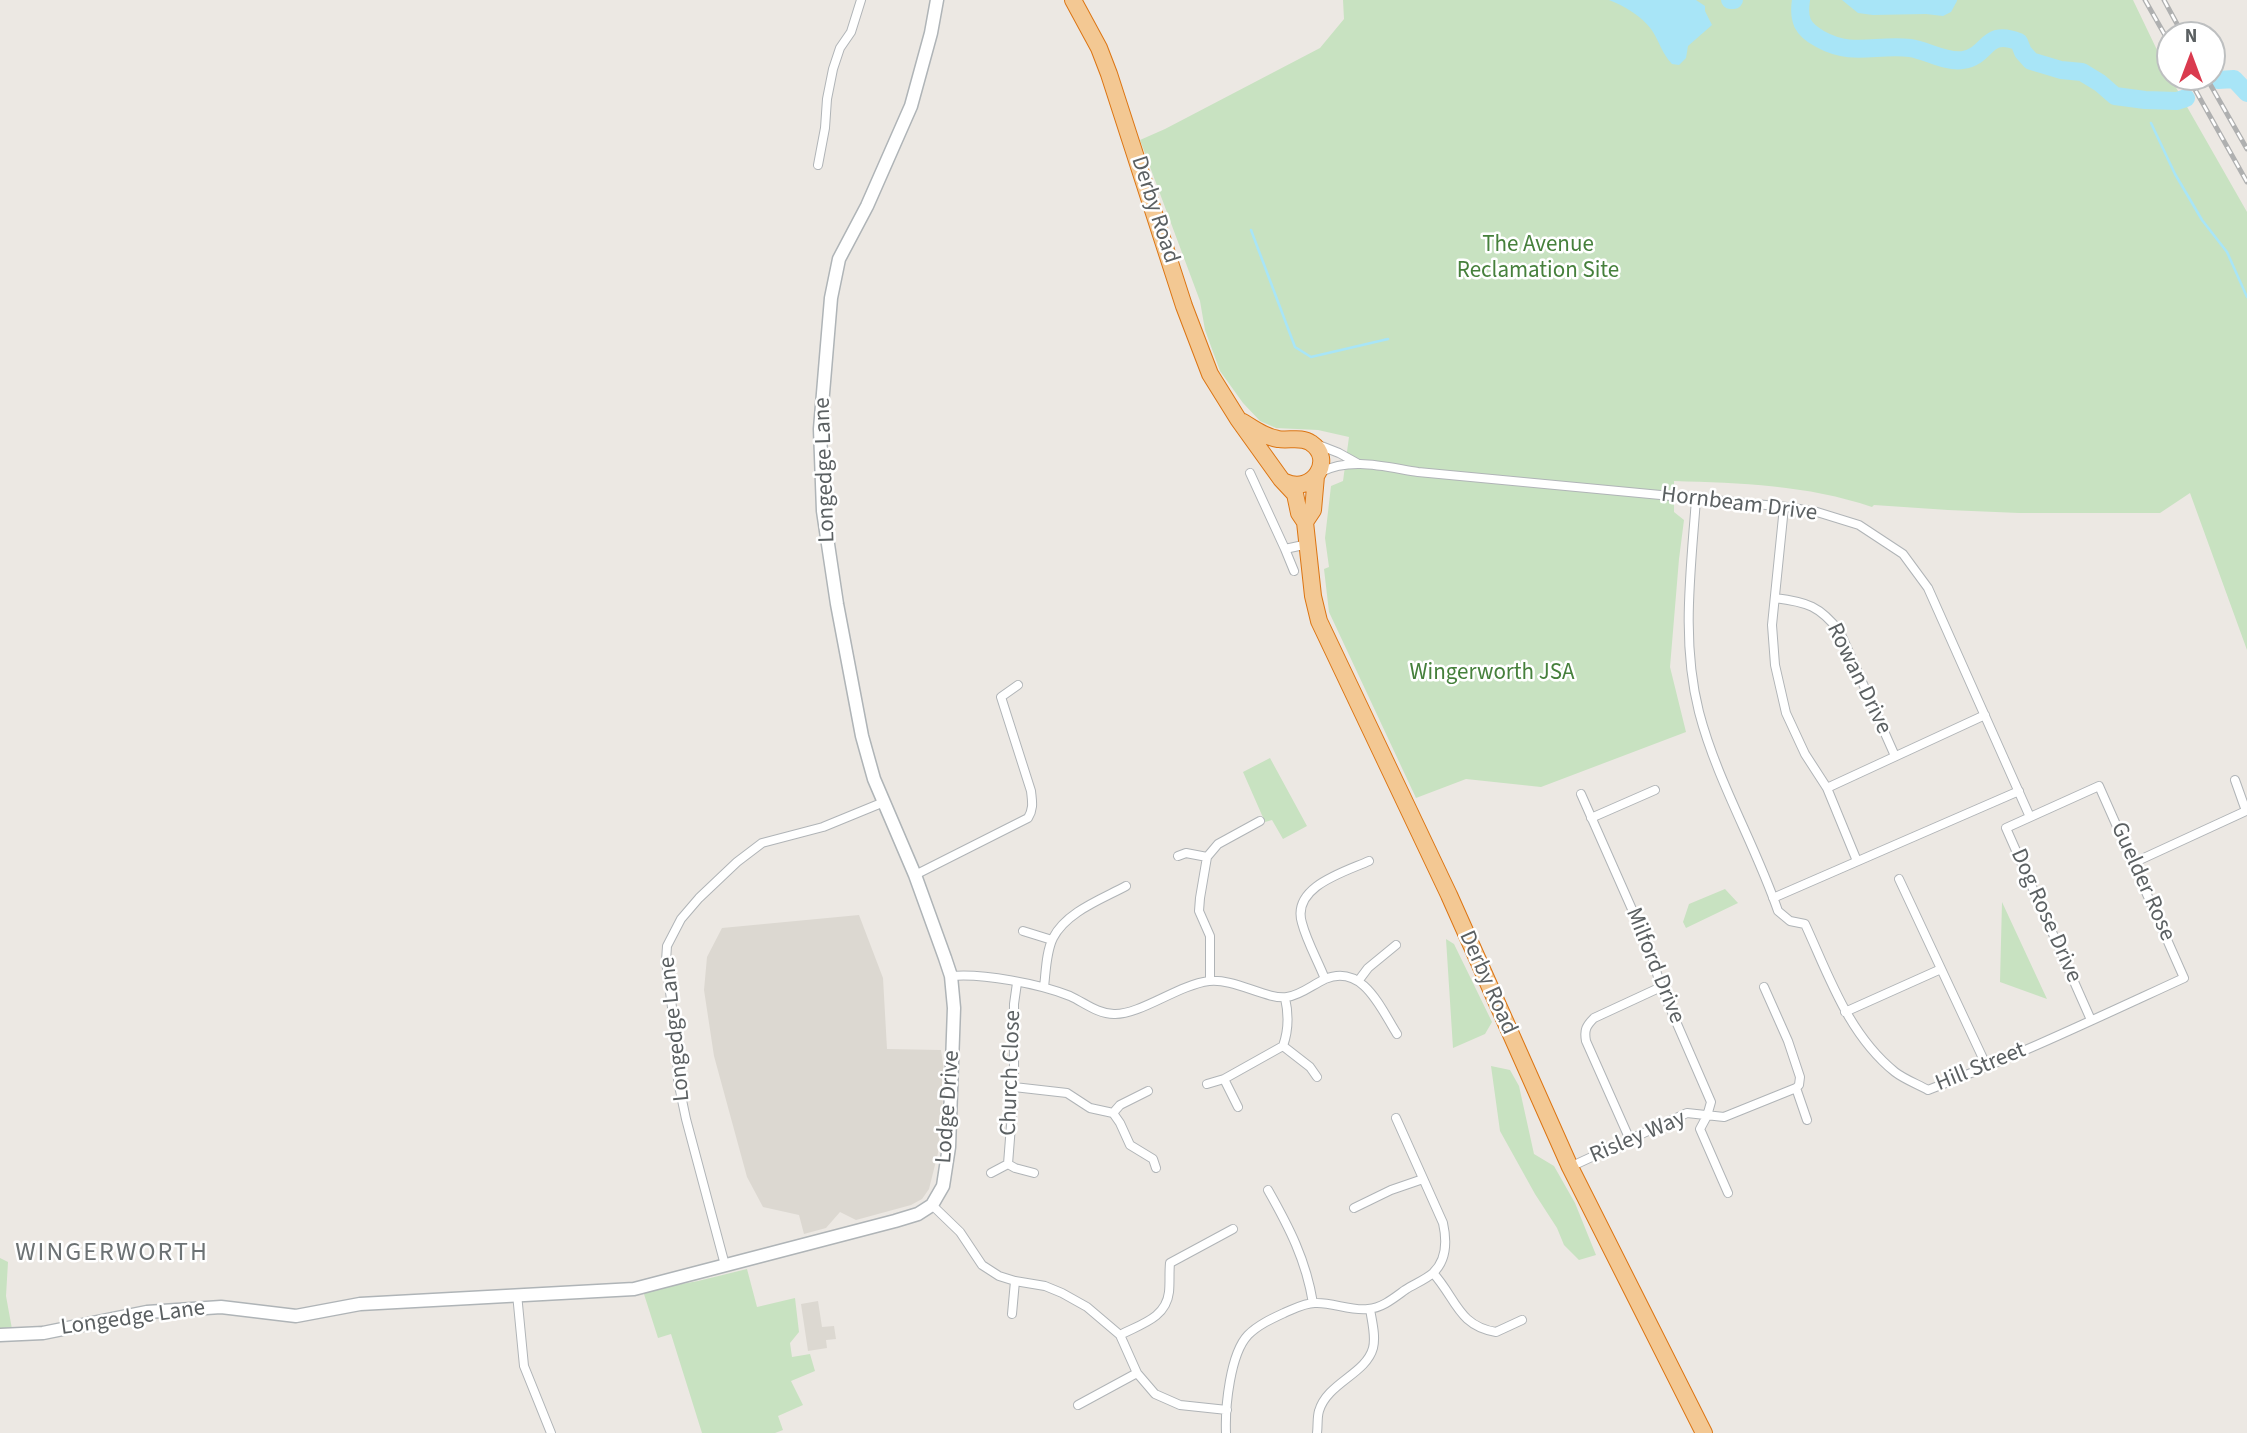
<!DOCTYPE html>
<html>
<head>
<meta charset="utf-8">
<style>
  body { margin:0 }
  #map { position:relative; width:2247px; height:1433px; overflow:hidden; background:#ece8e3; font-family:"Source Sans 3",sans-serif }
  canvas { display:block }
  .north { position:absolute; left:2156px; top:21px; width:70px; height:70px; box-sizing:border-box; background:#fff; border:2px solid #bdbfc0; border-radius:50%; rotate:0deg; font-size:19px; font-weight:700; line-height:28px; text-align:center; color:#5b6062 }
  .north::after { content:''; display:block; margin:auto; width:24px; height:32px; background:#da3b4f; clip-path:polygon(50% 0,100% 100%,50% 72%,0 100%) }
</style>
</head>
<body>
<div id="map">
<canvas width="2247" height="1433"></canvas>
<div class="north">N</div>
</div>
<script>
const g = document.querySelector('canvas').getContext('2d');
g.lineJoin = 'round';
function fill(path, color) {
  g.fillStyle = color;
  g.fill(path, 'evenodd');
}
function trace(path, color, width, dash) {
  g.strokeStyle = color;
  g.lineWidth = width;
  g.lineCap = dash ? 'butt' : 'round';
  g.setLineDash(dash || []);
  g.stroke(path);
}
function drawText(font, color, halo, rows, align = 'center') {
  g.font = font + ' "Source Sans 3",sans-serif';
  g.lineWidth = 5;
  g.setLineDash([]);
  g.textBaseline = 'middle';
  g.strokeStyle = halo;
  g.fillStyle = color;
  for (const [text, x, y, turn = 0] of rows) {
    g.save();
    g.translate(x, y);
    g.rotate((+turn || 0) * Math.PI / 180);
    g.textAlign = isNaN(turn) ? turn : align;
    if (halo) g.strokeText(text, 0, 0);
    g.fillText(text, 0, 0);
    g.restore();
  }
}
fill(new Path2D(`
  M859,915L883,978L887,1049L941,1050L945,1078L938,1153L929,1189L922,1199L911,1205L856,1220L840,1212L826,1228L804,1234L799,1215L763,1207L747,1177L714,1056L704,990L707,957L722,928Z
  M818,1301L822,1327L834,1326L836,1339L826,1340L827,1348L808,1351L801,1304Z`), '#dcd8d1');
fill(new Path2D(`
  M1343,0H2133L2170,77L2247,212V650L2190,493L2160,513H2019L1948,510L1874,505L1872,507C1807,485 1741,483 1674,481V512L1684,520L1679,559L1670,667L1686,732L1541,787L1466,779L1416,798L1329,612L1324,569L1329,567L1325,538L1331,486L1343,481L1349,437L1318,430L1276,428L1260,421L1243,403L1220,371L1205,330L1200,301L1140,140L1165,129L1320,48L1344,19Z
  M1270,758L1307,826L1283,839L1272,820L1265,822L1243,772Z
  M1725,889L1738,903L1686,928L1683,922L1689,904Z
  M2002,902L2047,999L2000,982Z
  M1446,939L1454,944L1492,1022L1485,1034L1453,1048Z
  M1491,1066L1510,1070L1519,1086L1534,1154L1554,1166L1575,1203L1596,1255L1579,1260L1564,1245L1557,1228L1535,1194L1500,1131Z
  M0,1258L8,1262L6,1296L12,1329H0Z
  M747,1269L757,1307L795,1298L799,1332L790,1343L792,1357L810,1354L815,1371L791,1381L803,1405L778,1416L783,1430L775,1433H702L671,1334L658,1338L643,1291L698,1281Z`), '#c8e2c1');
fill(new Path2D(`
  M1609,0H1696L1705,6V11L1712,25L1688,46L1686,58L1679,65L1672,64C1662,54 1659,40 1651,29C1641,16 1625,6 1609,0Z
  M1842,0H1957V1L1951,12L1943,16L1926,14L1873,15L1858,13Z`), '#a8e5f7');
trace(new Path2D(`
  M2151,123L2175,174L2202,220L2227,252L2247,297
  M1251,230L1295,347L1311,357L1388,339`), '#a8e5f7', 2.5);
trace(new Path2D(`
  M1730,0H1734
  M1801,0C1798,20 1802,29 1820,39C1852,57 1876,44 1910,48C1926,50 1946,63 1963,60C1989,56 1985,28 2019,42L2023,52L2031,61L2061,70L2082,72L2100,83L2115,96L2145,100L2177,101L2186,98
  M2218,80L2234,79L2247,93`), '#a8e5f7', 18);
const street = new Path2D(`
  M818,165L825,128L827,99L833,69L840,48L851,32L861,0
  M1316,444L1339,453L1357,463
  M1321,472C1351,457 1385,467 1418,472L1787,507L1817,512L1859,525L1903,554L1928,588L2030,817
  M1250,473L1285,549L1308,544
  M1696,499C1691,570 1681,641 1699,712C1717,781 1755,844 1778,911L1790,921L1805,924C1829,976 1848,1034 1895,1072C1904,1079 1917,1084 1928,1090C2015,1057 2099,1017 2184,978L2099,786L2006,828L2091,1020
  M1784,507L1772,625L1775,665L1786,713L1805,754L1827,788L1857,861
  M1285,549L1294,571
  M1775,598C1807,602 1820,606 1840,632L1895,756
  M1827,788L1985,715
  M1581,794L1650,950L1661,987L1711,1102L1707,1116L1700,1129L1728,1193
  M1591,818L1655,790
  M1178,856L1186,853L1207,857L1218,844L1260,821
  M1207,857L1200,898L1199,911L1210,936V981
  M2133,863L2246,811L2235,780
  M915,875L1028,818C1034,808 1032,801 1031,791L1001,697L1018,685
  M1899,879L1987,1067
  M1773,898L2019,791
  M1023,931L1052,940
  M951,976C983,973 1040,984 1070,996C1085,1003 1098,1014 1114,1014C1140,1015 1178,985 1209,981C1234,978 1267,1000 1287,997C1301,995 1312,985 1325,979C1363,963 1381,1009 1397,1034
  M1325,979C1318,961 1307,942 1302,923C1291,887 1344,872 1369,861
  M1359,980L1368,968L1396,945
  M1017,983L1014,1004V1087L1008,1164L1015,1168L1034,1173
  M1044,987C1046,971 1046,952 1053,938C1066,912 1102,899 1126,886
  M1845,1012L1941,969
  M1283,1046C1289,1029 1289,1015 1285,998
  M1207,1084L1224,1079
  M1014,1087L1067,1093L1090,1108L1113,1113L1120,1123L1130,1145L1153,1159L1156,1168
  M1796,1088L1807,1120
  M1238,1107L1224,1079L1283,1046L1310,1067L1317,1077
  M1113,1113L1120,1105L1148,1091
  M1630,1140L1586,1041C1584,1030 1586,1026 1594,1018L1661,987
  M1570,1167L1687,1113L1724,1117L1796,1088L1799,1085L1800,1077L1788,1041L1764,987
  M991,1173L1008,1164
  M1268,1190C1289,1227 1306,1260 1313,1303
  M932,1205L960,1232L982,1265L999,1276L1015,1281L1045,1286L1062,1293L1087,1307L1120,1335L1137,1373L1155,1394L1180,1405L1227,1410
  M1354,1208L1391,1190L1423,1179
  M725,1265L686,1119L678,1081L677,1046L666,961L667,946L681,919L699,898L737,862L762,843L823,827L884,802
  M1433,1273C1456,1298 1458,1326 1496,1332L1522,1320
  M517,1294L524,1366L551,1433
  M1012,1314L1015,1281
  M1120,1335C1141,1324 1166,1318 1169,1292C1170,1282 1169,1273 1170,1263L1233,1229
  M1078,1405L1137,1373
  M1226,1433C1225,1407 1230,1354 1248,1335C1258,1325 1271,1319 1284,1313C1294,1309 1304,1303 1315,1303C1332,1302 1350,1311 1368,1309C1382,1308 1394,1298 1405,1290C1414,1284 1425,1280 1433,1273C1447,1260 1447,1241 1443,1223L1396,1118
  M1317,1433C1318,1426 1317,1417 1319,1411C1327,1383 1366,1374 1373,1348C1376,1336 1372,1322 1370,1309`);
const secondary = new Path2D(`
  M0,1335L43,1333L147,1312L221,1307L296,1316L360,1304L634,1289L895,1221L918,1214L932,1205L943,1186L949,1147L954,1008L951,976L945,958L915,875L874,779L862,736L837,604L823,511L820,429L831,298L839,259L867,206L911,106L931,33L937,0`);
const highway = new Path2D(`
  M1073,0L1099,48L1109,74L1184,306L1210,374L1238,419L1281,479L1295,494L1299,513L1305,522L1313,596L1319,621L1449,895L1570,1167L1704,1433
  M1243,422C1254,429 1265,437 1278,439C1289,441 1301,436 1311,443C1335,459 1313,495 1285,482
  M1305,522L1313,510L1316,476`);
trace(street, '#b0b4b7', 10);
trace(secondary, '#afb4b7', 15);
trace(highway, '#dc7513', 18);
trace(street, '#fff', 8);
trace(secondary, '#fff', 12);
trace(highway, '#f3c893', 16);
const rail = new Path2D(`
  M2145,0L2170,44
  M2164,0L2183,35
  M2188,77L2247,182
  M2206,77L2247,149`);
trace(rail, '#afb0b0', 5);
trace(rail, '#fff', 2.5, [8]);
drawText('23px', '#5b6062', '#fff', [
  ["Derby Road",1154,210,72],
  ["Longedge Lane",826,470,-92],
  ["Hornbeam Drive",1739,505,7],
  ["Rowan Drive",1858,679,64],
  ["Guelder Rose",2142,882,66],
  ["Dog Rose Drive",2045,916,66],
  ["Milford Drive",1654,966,68],
  ["Derby Road",1487,983,66],
  ["Longedge Lane",676,1029,-96],
  ["Hill Street",1981,1068,-22],
  ["Church Close",1012,1073,-88],
  ["Lodge Drive",949,1107,-86],
  ["Risley Way",1638,1138,-23],
  ["Longedge Lane",133,1319,-8]
]);
drawText('23px', '#46803c', '#fff', [
  ["The Avenue",1538,246],
  ["Reclamation Site",1538,272],
  ["Wingerworth JSA",1492,674]
]);
g.letterSpacing = '2px';
drawText('26px', '#6c7274', '#fff', [
  ["WINGERWORTH",112,1254]
]);
g.letterSpacing = '0px';
</script>
</body>
</html>
